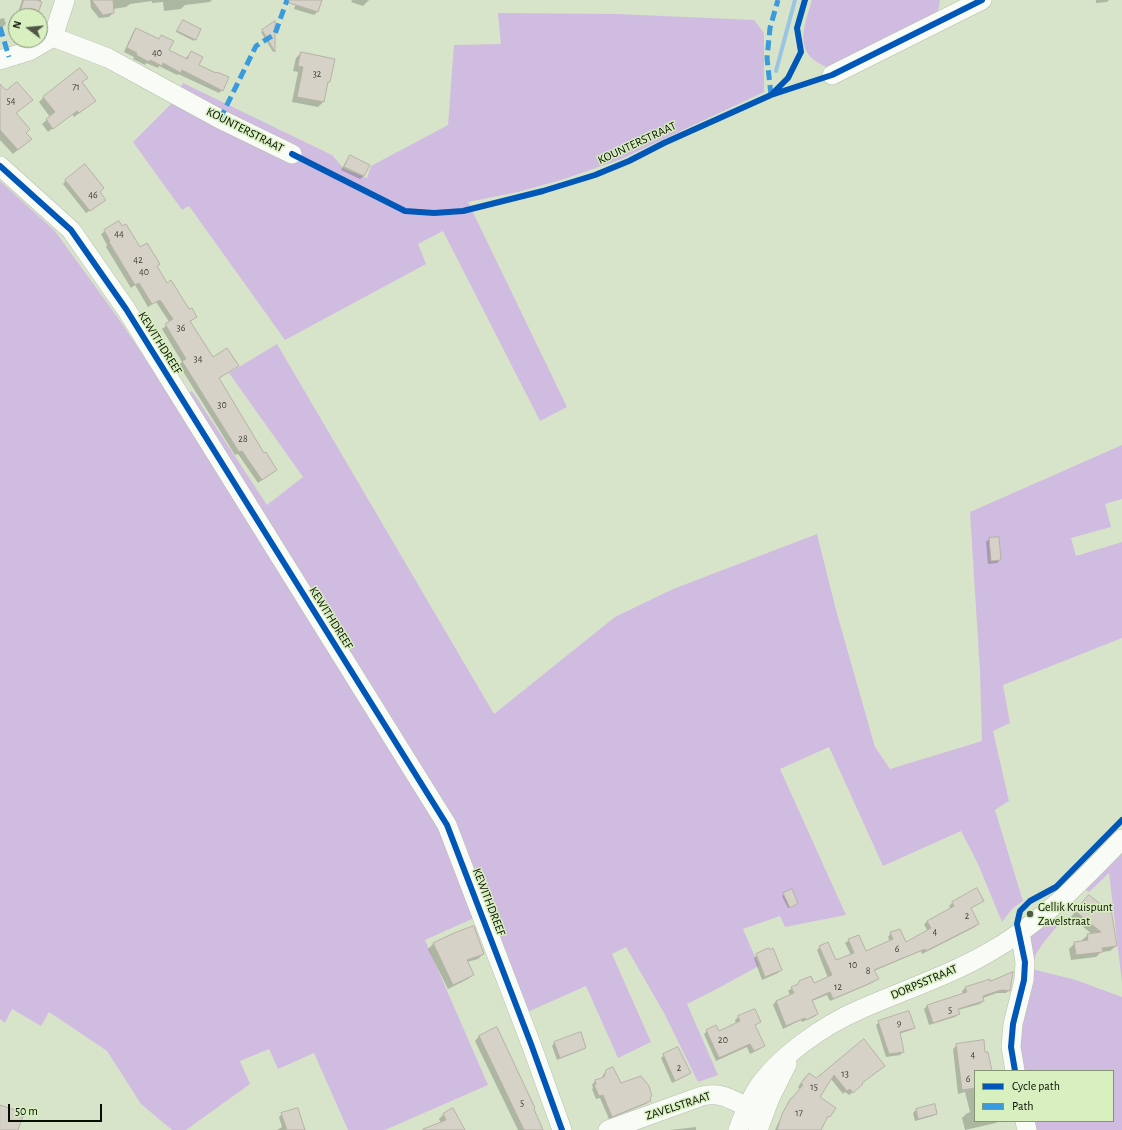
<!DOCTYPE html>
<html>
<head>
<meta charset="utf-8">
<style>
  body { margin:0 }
  #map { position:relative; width:1122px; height:1130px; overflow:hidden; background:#d8e4ca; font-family:"Alegreya Sans",sans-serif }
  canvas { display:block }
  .legend { position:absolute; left:974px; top:1070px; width:140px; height:52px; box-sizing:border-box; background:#d8efc0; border:1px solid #849574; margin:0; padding:5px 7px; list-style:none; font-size:12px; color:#070e02 }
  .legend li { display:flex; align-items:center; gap:8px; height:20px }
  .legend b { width:20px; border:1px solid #849574 }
  .north { position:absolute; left:8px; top:8px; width:40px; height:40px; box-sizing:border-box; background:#d8efc0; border:1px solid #849574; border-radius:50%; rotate:286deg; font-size:11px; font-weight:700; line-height:16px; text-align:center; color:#070e02 }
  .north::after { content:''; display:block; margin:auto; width:14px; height:18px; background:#505948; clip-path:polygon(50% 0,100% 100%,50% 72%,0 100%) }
  .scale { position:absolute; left:8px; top:1104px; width:94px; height:18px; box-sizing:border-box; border:2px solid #070e02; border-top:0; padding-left:5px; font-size:12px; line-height:14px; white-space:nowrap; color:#070e02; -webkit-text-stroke:3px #d8efc0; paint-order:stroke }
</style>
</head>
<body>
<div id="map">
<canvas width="1122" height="1130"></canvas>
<ul class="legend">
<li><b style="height:5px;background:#0057b8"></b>Cycle path</li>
<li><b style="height:5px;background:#399add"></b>Path</li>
</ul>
<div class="north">N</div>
<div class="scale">50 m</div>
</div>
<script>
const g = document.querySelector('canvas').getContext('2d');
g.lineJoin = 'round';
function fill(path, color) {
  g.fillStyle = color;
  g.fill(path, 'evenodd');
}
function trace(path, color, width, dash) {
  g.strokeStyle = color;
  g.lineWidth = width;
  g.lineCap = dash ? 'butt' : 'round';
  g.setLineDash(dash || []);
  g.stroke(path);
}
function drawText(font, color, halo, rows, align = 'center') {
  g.font = font + ' "Alegreya Sans",sans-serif';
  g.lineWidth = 3;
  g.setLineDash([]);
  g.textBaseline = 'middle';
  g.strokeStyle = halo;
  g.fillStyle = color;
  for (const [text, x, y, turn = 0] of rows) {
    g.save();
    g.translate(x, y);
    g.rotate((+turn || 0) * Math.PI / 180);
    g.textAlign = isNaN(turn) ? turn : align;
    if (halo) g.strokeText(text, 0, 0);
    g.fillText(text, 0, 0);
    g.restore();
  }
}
fill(new Path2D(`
  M812,0H940L938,12L829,68C792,54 803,30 812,0Z
  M498,13L617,14L754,20L764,33V92L619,160L561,180L518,192L468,202L567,407L540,421L443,231L418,244L426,264L285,340L189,206L182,210L133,142L172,103L183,83L332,155L344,169L367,178L371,166L448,125L454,45L501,44Z
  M0,181L55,231L116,315L174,401L192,391L267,505L303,477L229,373L277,344L494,714L615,617L673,589L817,534L836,610L875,747L890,769L982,741L980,672L970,512L1122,445V499L1105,504L1111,527L1071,538L1076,556L1122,542V638L1003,685L1010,723L993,731L1009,801L995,810L1023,901L1013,908L1002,922L978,864L961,831L883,866L829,747L780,769L846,915L785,927L780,916L743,929L759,966L713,991L687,1004L718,1075L698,1082L664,1013L626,947L612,954L651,1042L618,1058L586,986L514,1018L474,918L425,940L488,1085L385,1130H348L314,1053L278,1069L269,1049L240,1061L250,1084L186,1130H172L141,1104L107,1051L49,1012L41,1026L12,1009L5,1023L0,1019Z
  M1122,850V983L1109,873L1089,892L1083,888Z
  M1057,917H1065L1044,942L1036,954L1032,969L1076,980L1122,997V1130H1031L1030,1121H1113V1071H1020L1018,1057L1029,938L1043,923Z`), '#d1bce1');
fill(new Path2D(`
  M22,0H41L36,16H17Z
  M90,0H212L210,2L185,5L181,9L164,11L163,2L152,3V1L130,4L126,7L113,9V13L109,17L99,18L91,8Z
  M297,0H321L317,12L314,15L294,9Z
  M352,0H369L363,6L351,2Z
  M1096,0H1109L1107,2L1096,3Z
  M4,18L6,24L0,29V19Z
  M16,20V29L13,28Z
  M182,23L195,39L194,41L176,32Z
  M274,23V51L273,52L261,32Z
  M136,29L158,40L162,36L168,51L185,59L191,52L197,66L216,74L222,90L219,93L178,74L177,75L159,66L158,68L146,63L145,65L133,59L134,57L124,52L133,32Z
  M301,53L329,82L327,84L323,102L318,107L292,102L298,72L293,71L296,58Z
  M86,78L81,83L90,105L74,117L72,114L48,132L42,124L50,117L39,102L44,97Z
  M6,91L32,100L15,114L25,133L31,139L13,154L0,140V92Z
  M350,156L364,176L360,179L341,170L347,160Z
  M66,180L99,192L101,203L86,213L63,184Z
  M119,222L156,266L166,284L189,311L196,317L190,322L213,358L237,366L218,379L264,454L276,470L258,483L238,454L235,455L179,365L182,362L162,329L170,323L156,302L148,307L135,285L131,288L106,247L107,245L101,234Z
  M998,538L1000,560L997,563L988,564L986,542L989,539Z
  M977,890L982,901L970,909L978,924L975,927L922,954L921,951L874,971L877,979L874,982L830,1001L827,995L812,1001L817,1014L814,1017L802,1022L801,1020L783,1029L773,1005L776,1001L790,995L788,991L792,988L813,984L828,978L817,950L820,947L836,962L851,955L845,943L849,940L865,952L890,942L888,937L891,933L905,943L928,931L924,925L927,921L951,909L949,906L952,903Z
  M784,894L796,904L788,908L782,896Z
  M1084,901L1116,946L1110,951L1101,952L1096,957L1071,960L1069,949L1075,943L1082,942V940L1088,935L1092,934L1071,917Z
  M474,928L483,954L478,959L467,962L473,974L468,979L448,989L428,949L433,944Z
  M757,955L781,969L778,973L762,980L754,958Z
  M989,982L1009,990L1006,993H997L983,998V1001L980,1004L958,1010L959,1014L955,1017L929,1025L924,1009L927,1006L963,994L962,991L965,988Z
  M754,1010L760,1021L754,1026L763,1046L760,1049L750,1054L747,1047L716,1061L704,1034L707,1031L719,1032L736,1024L735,1020L738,1017Z
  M879,1022L914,1027L911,1030L899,1034L903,1052L900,1055L886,1057L876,1025Z
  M497,1029L533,1109L542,1130H518L475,1041L479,1036Z
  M580,1033L585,1047L582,1050L557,1060L552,1046L554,1043Z
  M864,1041L861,1083L858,1088L849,1095L845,1092L843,1094L831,1079L818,1097L834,1109L819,1130H775L788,1102L800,1089L798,1087L805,1077L816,1080Z
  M957,1045L984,1053L991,1071H975V1121H998L996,1123L965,1130L962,1118L966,1114L970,1112L965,1092L958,1094L953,1049Z
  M664,1055L690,1073L686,1076L672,1083L661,1058Z
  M606,1071L620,1084L649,1098L650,1101L646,1104L609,1119L600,1098L596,1099L592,1089L593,1088L592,1085L595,1081L602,1079L603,1075Z
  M917,1109L936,1113L933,1116L915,1121L913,1113Z
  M282,1114L303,1130H277L282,1127L279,1117Z
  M443,1115L463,1130H442V1125L439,1119Z
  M696,1127V1130H670Z`), '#0003');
trace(new Path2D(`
  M776,71L795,0`), '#9ac4e3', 4);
const building = new Path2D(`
  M24,0H37L42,2L37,16H19Z
  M92,0H113L114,13L103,15Z
  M287,0H322L318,12L286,2Z
  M183,20L201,29L196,40L177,31Z
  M275,21V52L262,30Z
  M136,28L159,39L161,35L174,41L169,50L187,59L191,51L203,57L199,65L216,73L217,72L229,77L223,91L182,70L181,73L163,63L162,66L150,60L149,62L136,55L137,53L127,48Z
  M301,52L335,59L330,82H328L324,102L297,97L303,67L298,66Z
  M80,68L88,78L82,82L96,101L79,113L77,111L53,129L46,119L55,112L43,97Z
  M17,82L33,100L16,113L30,129L26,133L32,139L18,150L0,130V84L6,90Z
  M350,155L370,165L364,176L344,167Z
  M85,164L104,188L100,192L106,200L90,211L65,180Z
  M119,221L122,226L126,224L140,247L147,243L160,264L157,266L167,283L171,280L189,309L192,308L197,317L190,321L213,357L227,348L239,366L219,378L264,453L266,452L277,470L262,480L242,451L239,452L182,361L186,359L165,324L173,319L160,300L152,304L139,283L135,285L109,242L110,241L104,230Z
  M999,537L1001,560L991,561L989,538Z
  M977,888L984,901L971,908L979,924L926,951L925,949L874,970L879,979L866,985L833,999L830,992L812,1000L818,1014L806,1020L805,1018L786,1026L776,1001L794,993L791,987L798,984L799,981L811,976L814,983L832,975L819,946L828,942L836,960L854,953L848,939L859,935L866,951L893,939L890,932L900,929L906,942L931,928L927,921L954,906L952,902Z
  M792,889L798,903L790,908L783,893Z
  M1089,895L1108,910L1111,909L1117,946L1102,948L1103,952L1076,955L1074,942L1088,940L1087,934L1101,932L1075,911Z
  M474,926L484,954L467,960L474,975L453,985L433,943L454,933Z
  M769,948L770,950L773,948L782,970L765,977L756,954Z
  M1013,972L1010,991L1001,990L983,996L984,1001L958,1009L960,1014L933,1023L927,1005L967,992L965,987L990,979V981Z
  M755,1009L761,1022L755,1025L765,1046L754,1051L750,1044L719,1058L706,1030L716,1025L719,1031L740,1021L738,1016Z
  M909,1011L915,1028L900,1032L904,1052L889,1054L878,1021Z
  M497,1027L535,1108L534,1109L543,1130H524L479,1036Z
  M581,1032L586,1048L560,1058L554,1042Z
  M864,1039L885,1066L862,1083L863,1084L853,1093L850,1089L847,1091L834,1075L820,1097L836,1108L830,1117L828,1116L821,1130H777L782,1114L791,1098H792L803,1085L801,1083L809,1073L816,1078Z
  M984,1040L985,1052H988L992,1071H975V1088L962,1090L956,1044Z
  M678,1047L691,1073L675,1081L663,1054Z
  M613,1067L621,1083L641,1076L649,1086L652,1096L650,1098L651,1101L612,1117L603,1095L599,1096L594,1085L596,1084L595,1080L604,1077L606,1070Z
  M935,1104L937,1114L918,1119L916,1109Z
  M0,1105L24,1113L18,1130H0Z
  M298,1108L305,1130H287L281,1113Z
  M453,1108L465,1130H423V1129L446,1120L443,1114Z`);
fill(building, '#d7d2c8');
trace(building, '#b6b1a7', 1);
const minor = new Path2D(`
  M53,37L108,58L220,119L292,154
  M53,37L65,0
  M0,60L29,51L53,37
  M832,75L982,0
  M0,166L71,230L126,309L447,825L531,1044L562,1130
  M1015,1071L1011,1047L1013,1024L1024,980L1025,962L1020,932
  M1025,1121L1027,1130
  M608,1130L702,1096C722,1092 730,1099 747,1107
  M738,1130C743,1116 749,1102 757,1089C778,1057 824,1025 859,1010C901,991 946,977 986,954C1039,925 1081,882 1122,839
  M758,1130L770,1098L787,1064`);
trace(minor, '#b5bfab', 20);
trace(minor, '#f9fbf7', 19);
trace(new Path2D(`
  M0,27L9,57
  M771,95L767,58L770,28L778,0
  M220,119L256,46L275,34L287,0`), '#399add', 5, [10, 5]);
trace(new Path2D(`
  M773,93L788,78L801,52L797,28L805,0
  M292,154L405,211L434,213L463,211L543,191L595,175L629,161L664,143L771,95L832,75L982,0
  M0,166L71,230L126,309L447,825L531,1044L562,1130
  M1015,1071L1011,1047L1013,1024L1024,980L1025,962L1017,924L1020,911L1030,901L1056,887L1122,820`), '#0057b8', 6);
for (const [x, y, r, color] of [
  [1030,914,4,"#505948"]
]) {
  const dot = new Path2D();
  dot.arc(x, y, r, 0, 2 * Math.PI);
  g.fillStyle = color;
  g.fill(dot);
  trace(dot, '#d8efc0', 1.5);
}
drawText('10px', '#3b3f34', null, [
  ["40",157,53],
  ["32",317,74],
  ["71",76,87],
  ["54",11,101],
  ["46",93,195],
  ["44",119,234],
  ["42",138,260],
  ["40",144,272],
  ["36",181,328],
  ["34",198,359],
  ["30",222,405],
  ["28",243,439],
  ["2",967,916],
  ["4",935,932],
  ["6",897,949],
  ["10",853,965],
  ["8",868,971],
  ["12",838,987],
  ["5",950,1010],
  ["9",899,1023],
  ["20",723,1040],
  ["4",973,1055],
  ["2",679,1068],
  ["13",845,1074],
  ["6",968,1079],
  ["15",814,1087],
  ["5",522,1103],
  ["17",799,1113]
]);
drawText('12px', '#070e02', '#d8efc0', [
  ["KOUNTERSTRAAT",245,130,27],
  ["KOUNTERSTRAAT",637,143,-25],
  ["KEWITHDREEF",160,343,58],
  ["KEWITHDREEF",331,618,58],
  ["KEWITHDREEF",489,902,69],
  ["DORPSSTRAAT",924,982,-23],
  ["ZAVELSTRAAT",678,1106,-18]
]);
drawText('12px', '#070e02', '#d8efc0', [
  ["Gellik Kruispunt",1038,907],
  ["Zavelstraat",1038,921]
], 'left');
</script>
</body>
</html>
